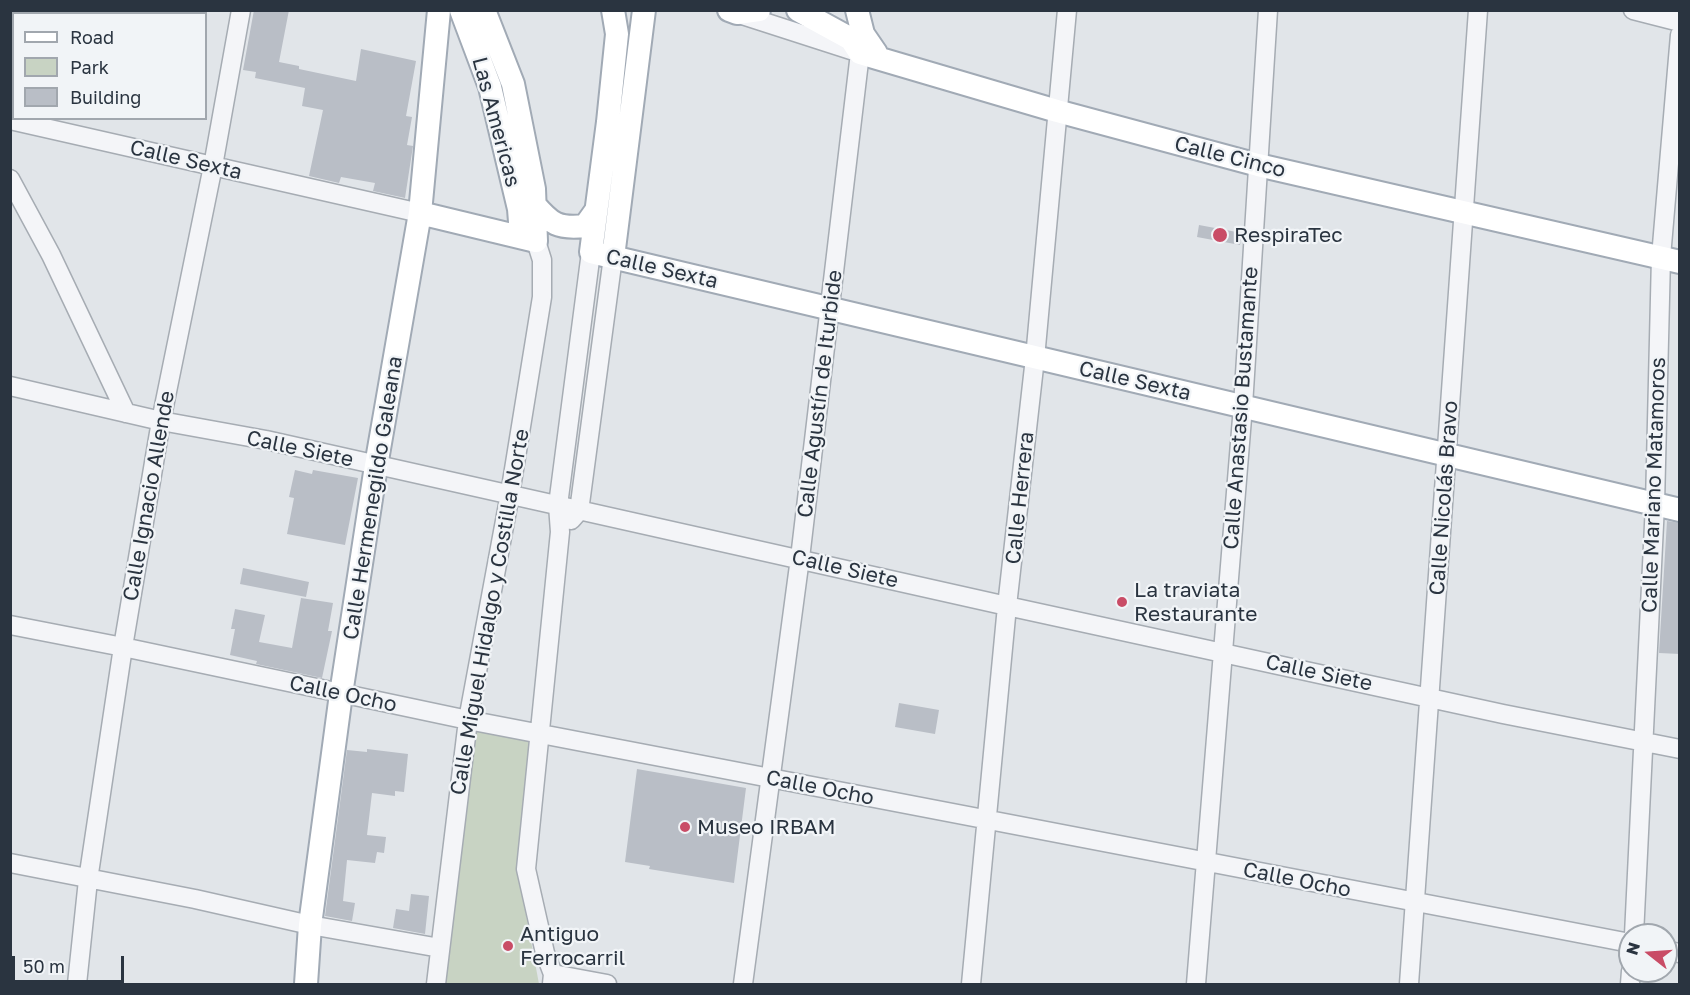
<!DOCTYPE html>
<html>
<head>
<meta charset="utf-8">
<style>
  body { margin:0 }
  #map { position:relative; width:1690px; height:995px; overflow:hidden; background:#e1e5e9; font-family:"Golos Text",sans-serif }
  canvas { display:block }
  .frame { position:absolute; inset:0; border:12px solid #2a3440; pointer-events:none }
  .legend { position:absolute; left:12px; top:12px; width:195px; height:108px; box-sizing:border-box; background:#f1f4f7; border:2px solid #a1a7ae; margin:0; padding:8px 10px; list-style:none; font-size:18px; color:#2a3440 }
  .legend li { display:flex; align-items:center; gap:12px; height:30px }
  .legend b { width:30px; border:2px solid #a1a7ae }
  .north { position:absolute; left:1618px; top:923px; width:60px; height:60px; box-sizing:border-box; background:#f1f4f7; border:2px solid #a1a7ae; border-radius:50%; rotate:287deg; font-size:16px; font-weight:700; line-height:24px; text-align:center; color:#2a3440 }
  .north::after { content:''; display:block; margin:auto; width:21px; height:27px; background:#c94c66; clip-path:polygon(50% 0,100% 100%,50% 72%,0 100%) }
  .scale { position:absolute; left:12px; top:956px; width:112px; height:27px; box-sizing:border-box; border:3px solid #2a3440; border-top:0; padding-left:8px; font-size:18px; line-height:21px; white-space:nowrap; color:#2a3440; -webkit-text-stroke:4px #f1f4f7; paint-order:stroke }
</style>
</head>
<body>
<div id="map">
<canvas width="1690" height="995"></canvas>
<div class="frame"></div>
<ul class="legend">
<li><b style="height:8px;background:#fff"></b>Road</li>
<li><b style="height:16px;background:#c8d3c3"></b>Park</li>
<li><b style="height:16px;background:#b9bec6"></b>Building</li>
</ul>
<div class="north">N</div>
<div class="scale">50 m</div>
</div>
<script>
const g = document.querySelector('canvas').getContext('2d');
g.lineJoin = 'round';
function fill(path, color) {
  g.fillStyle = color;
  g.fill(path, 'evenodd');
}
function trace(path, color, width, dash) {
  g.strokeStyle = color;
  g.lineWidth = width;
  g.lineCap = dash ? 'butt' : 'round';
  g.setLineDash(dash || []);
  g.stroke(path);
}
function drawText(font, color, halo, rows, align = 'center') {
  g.font = font + ' "Golos Text",sans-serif';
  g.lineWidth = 4.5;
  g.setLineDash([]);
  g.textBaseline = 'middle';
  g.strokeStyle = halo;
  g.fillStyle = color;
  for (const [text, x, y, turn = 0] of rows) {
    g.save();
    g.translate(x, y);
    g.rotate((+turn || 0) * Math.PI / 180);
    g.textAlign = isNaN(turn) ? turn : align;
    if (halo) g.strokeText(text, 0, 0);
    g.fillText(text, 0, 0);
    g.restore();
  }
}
fill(new Path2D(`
  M469,722L529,740L518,872L539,984H439Z`), '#c8d3c3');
fill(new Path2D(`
  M254,10H289L279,62L299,66V69L356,81L361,49L416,61L406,116L412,117L407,145L413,146L405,198L373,191L375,183L341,177L339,183L309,176L323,110L302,106L305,88L255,78L256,72L243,70Z
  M1199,225L1242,233L1240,245L1197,237Z
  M295,470L312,474L313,470L358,478L345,545L287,534L294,498L289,497Z
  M1667,521L1680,523V654L1659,653Z
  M243,568L309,582L306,597L240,584Z
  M301,598L333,603L328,631H332L322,678L256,664L257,661L230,655L235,629H231L235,609L265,615L259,642L292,648Z
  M899,703L939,710L935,734L895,727Z
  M367,749L408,754L404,792L395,791V796L372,793L367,835L386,837L384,853L377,852L375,863L347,860L343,901L355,903L352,921L325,916L347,750L367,752Z
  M637,769L746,788L734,883L649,869L650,866L625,862Z
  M411,894L429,896L425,934L393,928L396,909L409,911Z`), '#b9bec6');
const minor = new Path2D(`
  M16,10L18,14
  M1633,10L1680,22
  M148,14V10
  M739,14L860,53L800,558L743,984
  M10,120L420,213
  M10,179L51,255L126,413
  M10,386L161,421L266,440L1007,606L1503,714L1680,749
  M571,520L579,511L613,257
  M10,625L123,647L468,720L1630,943
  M10,863L195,899L310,925L440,948
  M1634,935L1655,504L1661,257L1680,35
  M1666,951L1680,953
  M553,974L607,984
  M77,984L88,880L123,647L161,421L213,166L241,10
  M436,984L468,720L510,494L542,297V260L536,241
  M552,984L553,974L545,953L526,869L560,532L558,505L591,252
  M971,984L1007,606L1035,358L1067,10
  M1196,984L1243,406L1268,10
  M1409,984L1478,10
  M1630,984L1631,971`);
const major = new Path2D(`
  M461,10L490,87L519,209L520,222L519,236
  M613,10L617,34L608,122L591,252L1680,510
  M729,10L737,13L759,10
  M798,10L851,39L860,53L1057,111L1258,165L1680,262
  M857,10L863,34L876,53
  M534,204C551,224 558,229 585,226L595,212
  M420,213L536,241L534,189L513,84L484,10
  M613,257L644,10
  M306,984L310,925L341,694L376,466L420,213L439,10`);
trace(minor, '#a6acb3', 21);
trace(major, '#a1aab5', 26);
trace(minor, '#f4f5f8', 18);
trace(major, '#fff', 22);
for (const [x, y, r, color] of [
  [1220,235,8,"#c94c66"],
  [1122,602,6,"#c94c66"],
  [685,827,6,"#c94c66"],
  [508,946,6,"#c94c66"]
]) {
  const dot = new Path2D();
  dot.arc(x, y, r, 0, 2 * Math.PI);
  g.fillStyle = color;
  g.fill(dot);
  trace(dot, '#f1f4f7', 2);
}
drawText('21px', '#2a3440', '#f1f4f7', [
  ["Las Americas",496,122,75],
  ["Calle Cinco",1230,157,14],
  ["Calle Sexta",186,160,13],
  ["Calle Sexta",662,269,13],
  ["Calle Sexta",1135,381,13],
  ["Calle Agustín de Iturbide",820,394,-83],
  ["Calle Anastasio Bustamante",1241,408,-86],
  ["Calle Siete",300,449,12],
  ["Calle Mariano Matamoros",1654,485,-88],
  ["Calle Ignacio Allende",149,496,-80],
  ["Calle Hermenegildo Galeana",373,498,-81],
  ["Calle Herrera",1020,498,-84],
  ["Calle Nicolás Bravo",1444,498,-86],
  ["Calle Siete",845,569,13],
  ["Calle Miguel Hidalgo y Costilla Norte",490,612,-80],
  ["Calle Siete",1319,673,12],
  ["Calle Ocho",343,694,12],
  ["Calle Ocho",820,788,11],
  ["Calle Ocho",1297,880,11]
]);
drawText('21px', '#2a3440', '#f1f4f7', [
  ["RespiraTec",1234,235],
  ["La traviata",1134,590],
  ["Restaurante",1134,614],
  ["Museo IRBAM",697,827],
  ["Antiguo",520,934],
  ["Ferrocarril",520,958]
], 'left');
</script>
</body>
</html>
